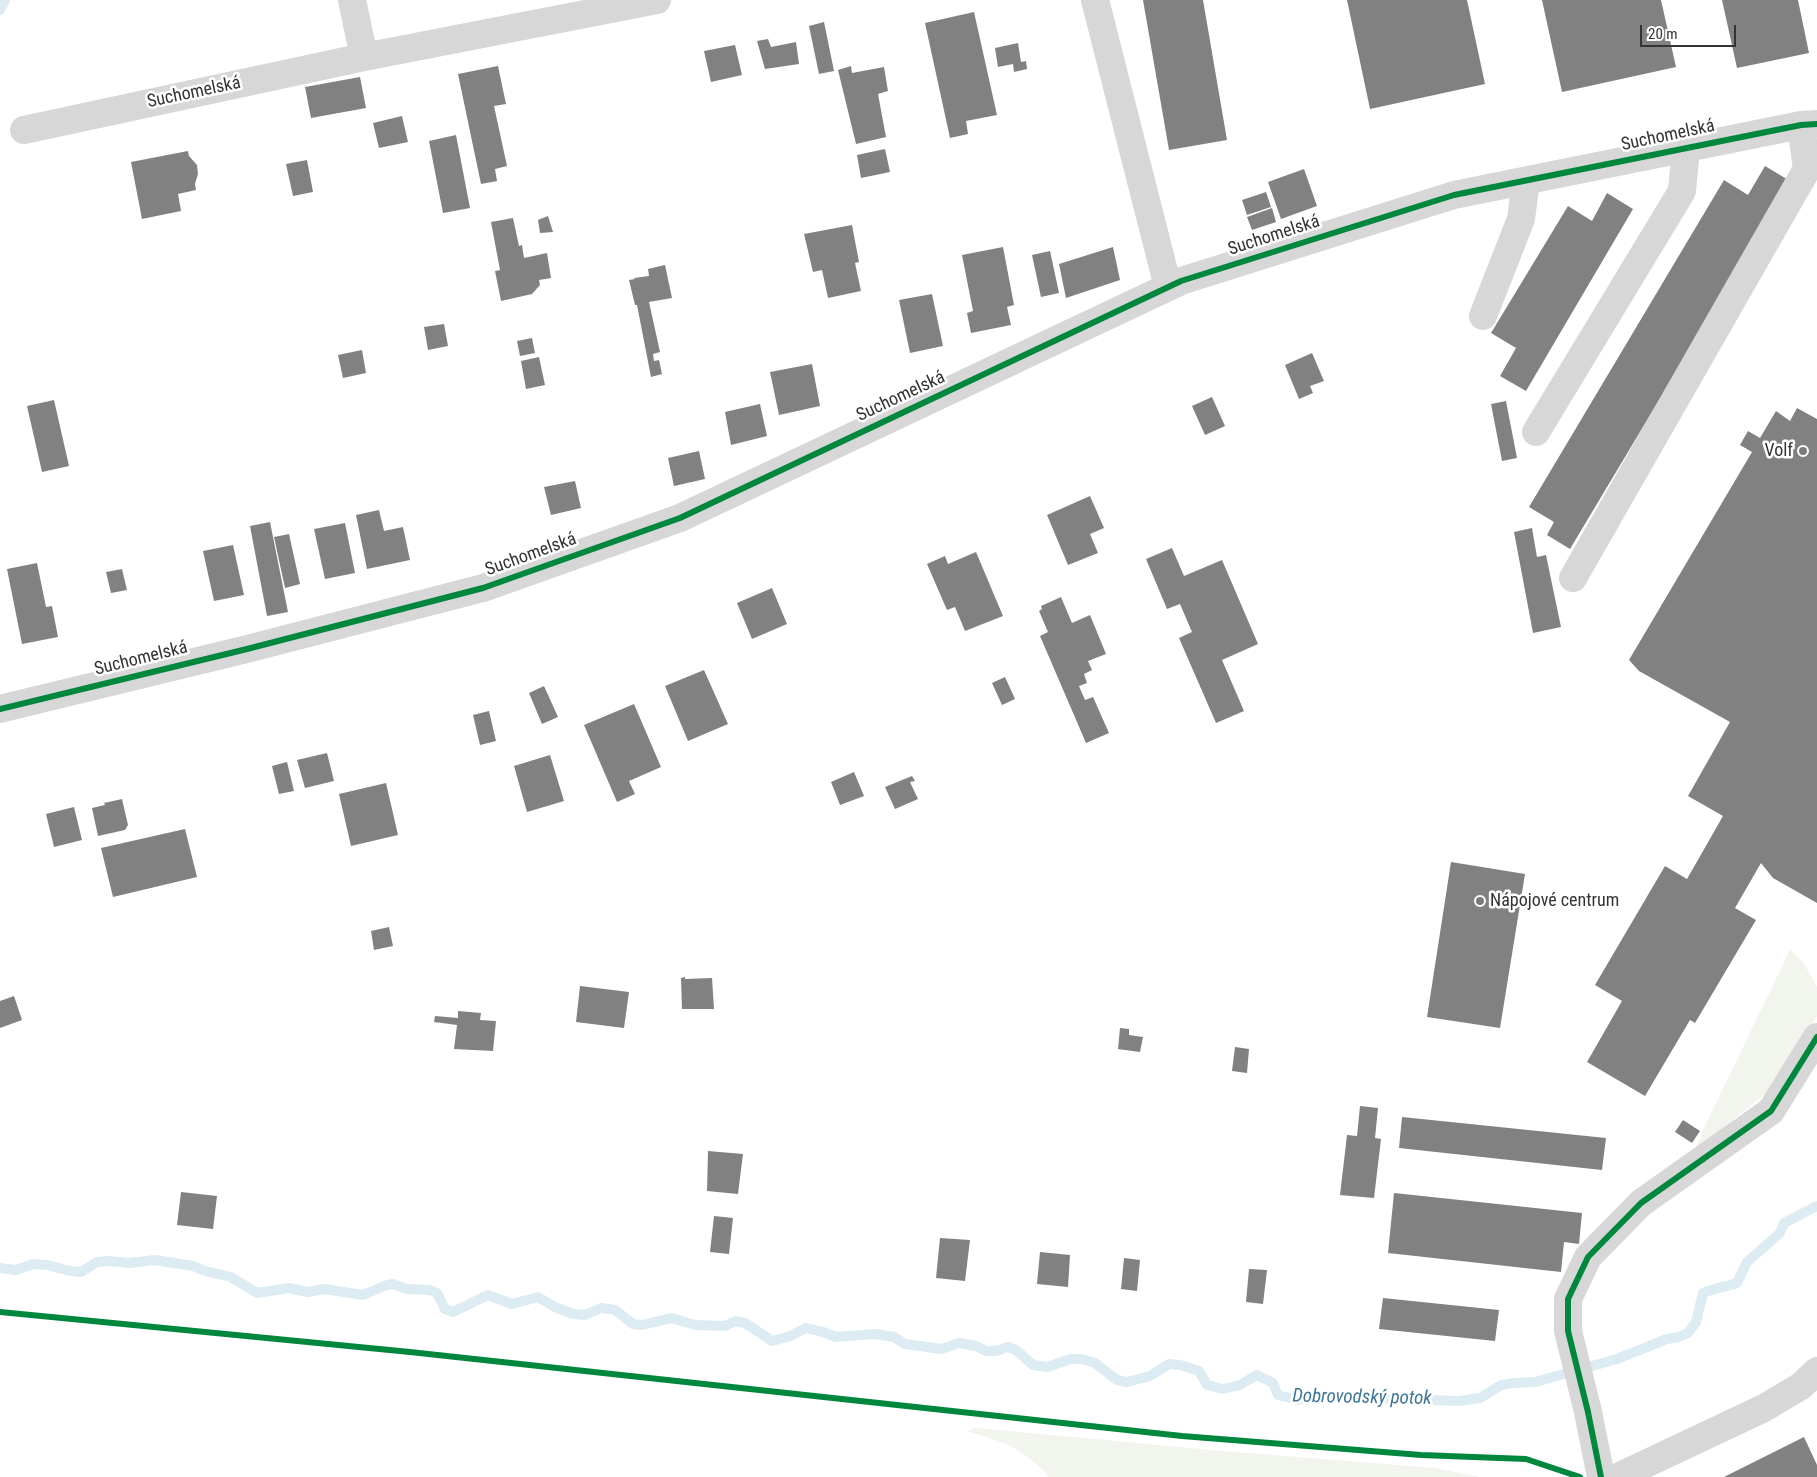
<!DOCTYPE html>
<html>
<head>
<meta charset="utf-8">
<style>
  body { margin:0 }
  #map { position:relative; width:1817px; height:1477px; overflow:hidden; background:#fff; font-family:"Roboto Condensed",sans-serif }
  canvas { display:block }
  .scale { position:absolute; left:1640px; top:25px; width:96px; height:22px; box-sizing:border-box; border:2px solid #333; border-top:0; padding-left:6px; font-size:15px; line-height:18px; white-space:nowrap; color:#333; -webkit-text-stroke:4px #fff; paint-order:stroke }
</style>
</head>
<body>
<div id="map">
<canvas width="1817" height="1477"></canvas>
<div class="scale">20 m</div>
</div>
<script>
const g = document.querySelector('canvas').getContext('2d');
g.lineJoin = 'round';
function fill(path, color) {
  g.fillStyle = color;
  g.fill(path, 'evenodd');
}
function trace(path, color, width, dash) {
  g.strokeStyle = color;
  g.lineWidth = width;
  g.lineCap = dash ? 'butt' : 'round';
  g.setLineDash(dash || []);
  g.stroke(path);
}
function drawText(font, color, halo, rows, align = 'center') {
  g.font = font + ' "Roboto Condensed",sans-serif';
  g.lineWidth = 5;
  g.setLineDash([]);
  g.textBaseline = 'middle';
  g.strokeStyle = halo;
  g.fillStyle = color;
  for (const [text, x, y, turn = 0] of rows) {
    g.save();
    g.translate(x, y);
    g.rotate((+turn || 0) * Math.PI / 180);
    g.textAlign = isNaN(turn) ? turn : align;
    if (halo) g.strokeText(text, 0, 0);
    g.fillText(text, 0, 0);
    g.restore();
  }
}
fill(new Path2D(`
  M1790,950L1803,962L1817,987V1016L1800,1045L1769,1091L1695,1150L1704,1128Z
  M976,1428L1223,1451L1435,1468L1480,1477H1048L1047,1474C1018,1445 1003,1442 966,1431Z`), '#f1f5ed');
trace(new Path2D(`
  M0,10L5,0
  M0,1268L16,1270L33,1264L47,1265L70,1271L81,1272L97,1262L108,1261L130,1263L155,1260L193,1266L205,1271L231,1277L257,1293L289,1288L308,1292L324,1289L363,1295L384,1286L393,1284L407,1289L430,1290L437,1293L445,1309L453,1312L488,1295L512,1304L538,1297L555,1307L573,1314L585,1315L601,1308L615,1310L633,1324L642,1325L671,1318L696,1325L725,1326L736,1321L745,1323L772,1341L790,1336L806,1328L823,1332L836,1337L875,1334L894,1337L905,1344L942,1349L959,1343L976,1346L986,1351H996L1008,1347L1016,1350L1033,1365L1047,1367L1071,1359H1082L1095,1363L1117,1380L1127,1382L1150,1376L1169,1364L1180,1365L1199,1371L1207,1385L1223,1389L1240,1385L1257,1375L1273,1383L1278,1395L1298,1400L1309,1396L1459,1401L1480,1398L1501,1385L1514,1383L1535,1382L1617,1359L1667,1339L1679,1337L1688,1333L1696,1322L1703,1293C1714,1288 1725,1287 1737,1283L1747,1262L1780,1233L1784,1223L1817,1206`), '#ddebf3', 10);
fill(new Path2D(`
  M1143,0H1203L1227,140L1169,150Z
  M1347,0H1467L1485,84L1370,109Z
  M1542,0H1661L1676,67L1562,92Z
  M1722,0H1798L1809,53L1737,68Z
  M974,12L997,115L966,121L968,134L950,138L925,23Z
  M824,22L834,71L819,74L809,26Z
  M768,39L771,47L796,42L799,64L765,69L757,41Z
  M1018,43L1021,62L1026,61L1027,69L1014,72L1013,64L998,67L995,48Z
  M735,45L742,75L711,82L704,51Z
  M498,66L506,104L494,106L507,166L495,169L497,181L481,184L458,74Z
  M851,66L852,73L884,67L888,91L878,94L886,137L856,144L838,70Z
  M360,77L366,108L311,118L305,87Z
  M402,116L408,142L379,148L373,123Z
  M456,135L470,208L443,213L429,141Z
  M885,149L890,172L861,178L857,155Z
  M188,151L189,156L197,165L198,174L195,184L196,190L178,194L181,211L142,219L131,162Z
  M307,160L313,192L293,196L286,164Z
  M1765,166L1790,181L1570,549L1547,535L1554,522L1529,507L1724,180L1748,195Z
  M1304,169L1317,206L1281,219L1268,182Z
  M1266,192L1271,207L1247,215L1242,200Z
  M1607,193L1633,209L1526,391L1500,376L1516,348L1491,333L1568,206L1592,221Z
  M1272,208L1276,222L1252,230L1247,217Z
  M548,216L553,232L540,233L538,220Z
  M513,218L519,246L522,245L524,258L547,253L551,278L539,280L540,285L532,294L501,301L495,271L500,270L491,222Z
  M852,225L859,262L855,263L861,291L828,298L822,270L813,272L804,234Z
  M1003,247L1014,305L1007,307L1011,325L971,333L967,313L973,311L962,255Z
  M1113,247L1120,280L1066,298L1059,264Z
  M1050,251L1059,293L1041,297L1032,255Z
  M665,265L672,298L649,302L660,352L653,354L654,361L659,360L662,374L651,377L637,305H635L629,280L635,279L634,278L649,276L648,269Z
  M932,294L943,346L910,353L899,300Z
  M444,324L448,346L428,350L424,327Z
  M532,338L535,353L520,356L517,341Z
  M362,350L366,373L343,378L338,355Z
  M1312,353L1324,381L1310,386L1313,393L1299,399L1285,365Z
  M539,357L545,385L526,389L521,361Z
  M812,364L820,406L779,415L770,372Z
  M1212,397L1225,426L1205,435L1192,406Z
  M54,400L69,466L42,472L27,406Z
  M1506,401L1517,458L1502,461L1491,404Z
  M760,404L767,436L731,445L725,412Z
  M1797,408L1817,419V903L1773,878L1761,863L1735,908L1756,920L1695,1023L1690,1020L1645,1096L1587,1062L1622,1001L1595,985L1665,866L1687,879L1723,816L1688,796L1730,722L1639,671L1629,660L1752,452L1740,445L1748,431L1760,438L1776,411L1790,421Z
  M699,451L705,479L674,486L668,458Z
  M575,481L581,508L551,515L544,487Z
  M1090,496L1104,528L1090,534L1098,553L1068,565L1047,515Z
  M379,510L384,531L403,527L410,560L367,569L356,515Z
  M270,522L288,612L267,616L250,526Z
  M345,523L355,573L325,579L314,529Z
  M1532,528L1537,557L1546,555L1561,627L1533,633L1514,532Z
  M289,534L300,584L285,588L274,537Z
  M233,545L244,595L214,601L203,551Z
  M1172,548L1184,576L1222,560L1258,644L1222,660L1244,711L1216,723L1179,638L1192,632L1180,604L1167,609L1146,559Z
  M976,552L1003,616L965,631L955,607L947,610L927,564L945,556L948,564Z
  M37,563L46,607L52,606L58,637L22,644L7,569Z
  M122,569L127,590L111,593L106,572Z
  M772,588L787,624L752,639L737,603Z
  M1061,597L1072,623L1090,615L1106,654L1088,661L1092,670L1084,674L1087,683L1079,686L1085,700L1093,697L1109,733L1086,743L1040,636L1048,632L1039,611L1042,609L1041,606Z
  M704,670L728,724L688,741L665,686Z
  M1005,677L1015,699L1002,705L992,683Z
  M544,686L558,717L542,724L529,693Z
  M634,704L661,767L629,781L635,794L617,802L584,725Z
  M489,711L496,741L480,745L473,715Z
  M327,753L334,781L305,788L297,760Z
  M550,755L564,801L527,812L514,766Z
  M287,762L294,791L279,794L272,766Z
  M854,772L864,796L840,805L831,782Z
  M912,776L915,781L910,782L918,799L895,809L885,787Z
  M386,783L398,835L351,846L339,794Z
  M122,799L128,825L125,830L98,836L92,808L105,805L104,803Z
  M74,807L82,840L54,847L46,814Z
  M185,829L197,877L113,897L101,848Z
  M1451,862L1525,874L1500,1028L1427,1017Z
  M389,927L393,946L374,950L371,931Z
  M685,977V979L712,978L714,1009H682L681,978Z
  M580,986L629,992L624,1028L576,1022Z
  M14,996L22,1020L0,1028V1001Z
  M458,1011L481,1013L480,1020L496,1021L493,1051L454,1049L457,1025L434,1022L435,1016L458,1018Z
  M1120,1028L1129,1029V1035L1143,1037L1140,1052L1118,1049Z
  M1235,1047L1249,1049L1247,1073L1232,1071Z
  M1360,1106L1378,1108L1375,1138L1381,1139L1374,1198L1340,1195L1347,1135L1357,1136Z
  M1402,1117L1606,1138L1602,1170L1399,1148Z
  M1683,1120L1700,1131L1692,1143L1675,1132Z
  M708,1151L743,1154L738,1194L707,1191Z
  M181,1192L217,1196L213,1229L177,1225Z
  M1394,1193L1582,1213L1579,1244L1564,1242L1561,1272L1388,1253Z
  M714,1216L733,1218L729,1254L710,1252Z
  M940,1238L970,1240L965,1281L936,1278Z
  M1040,1252L1070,1255L1068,1287L1037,1284Z
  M1124,1258L1140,1260L1137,1291L1121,1289Z
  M1249,1269L1267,1270L1263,1304L1246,1302Z
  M1383,1298L1499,1310L1495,1341L1379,1329Z
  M1804,1437L1817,1465V1477H1724Z`), '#818181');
trace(new Path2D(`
  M352,0L364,57
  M1095,0L1168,287
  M24,130L364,57L657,0
  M1483,316L1521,219L1526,181
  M1536,432L1682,191L1686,148
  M1573,578L1807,169L1801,125
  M0,709L247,649L483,588L680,518L1181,281L1454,195L1801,125L1817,124
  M1601,1477L1588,1412L1568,1331V1299L1588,1257L1641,1203L1771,1111L1817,1037
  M1618,1477L1764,1408L1801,1386L1817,1371`), '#d7d7d7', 28);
trace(new Path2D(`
  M0,709L247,649L483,588L680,518L1181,281L1454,195L1801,125L1817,124
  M0,1312L410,1352L1182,1436L1421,1455L1526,1459L1580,1477
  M1601,1477L1588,1412L1568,1331V1299L1588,1257L1641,1203L1771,1111L1817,1037`), '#00873e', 6);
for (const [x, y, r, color] of [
  [1803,451,5,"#7a7a7a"],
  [1480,901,5,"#7a7a7a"]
]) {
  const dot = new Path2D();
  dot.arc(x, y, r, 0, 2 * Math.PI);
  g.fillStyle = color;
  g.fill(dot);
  trace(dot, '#fff', 2);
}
drawText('18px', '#333', '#fff', [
  ["Suchomelská",194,93,-12],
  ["Suchomelská",1668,136,-12],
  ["Suchomelská",1274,236,-18],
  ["Suchomelská",901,397,-25],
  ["Suchomelská",531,555,-20],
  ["Suchomelská",141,659,-14]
]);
drawText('18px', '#333', '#fff', [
  ["Volf",1793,451],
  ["Nápojové centrum",1490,901,"left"]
], 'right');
drawText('italic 19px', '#3f7597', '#fff', [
  ["Dobrovodský potok",1362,1398,1]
]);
</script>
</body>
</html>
